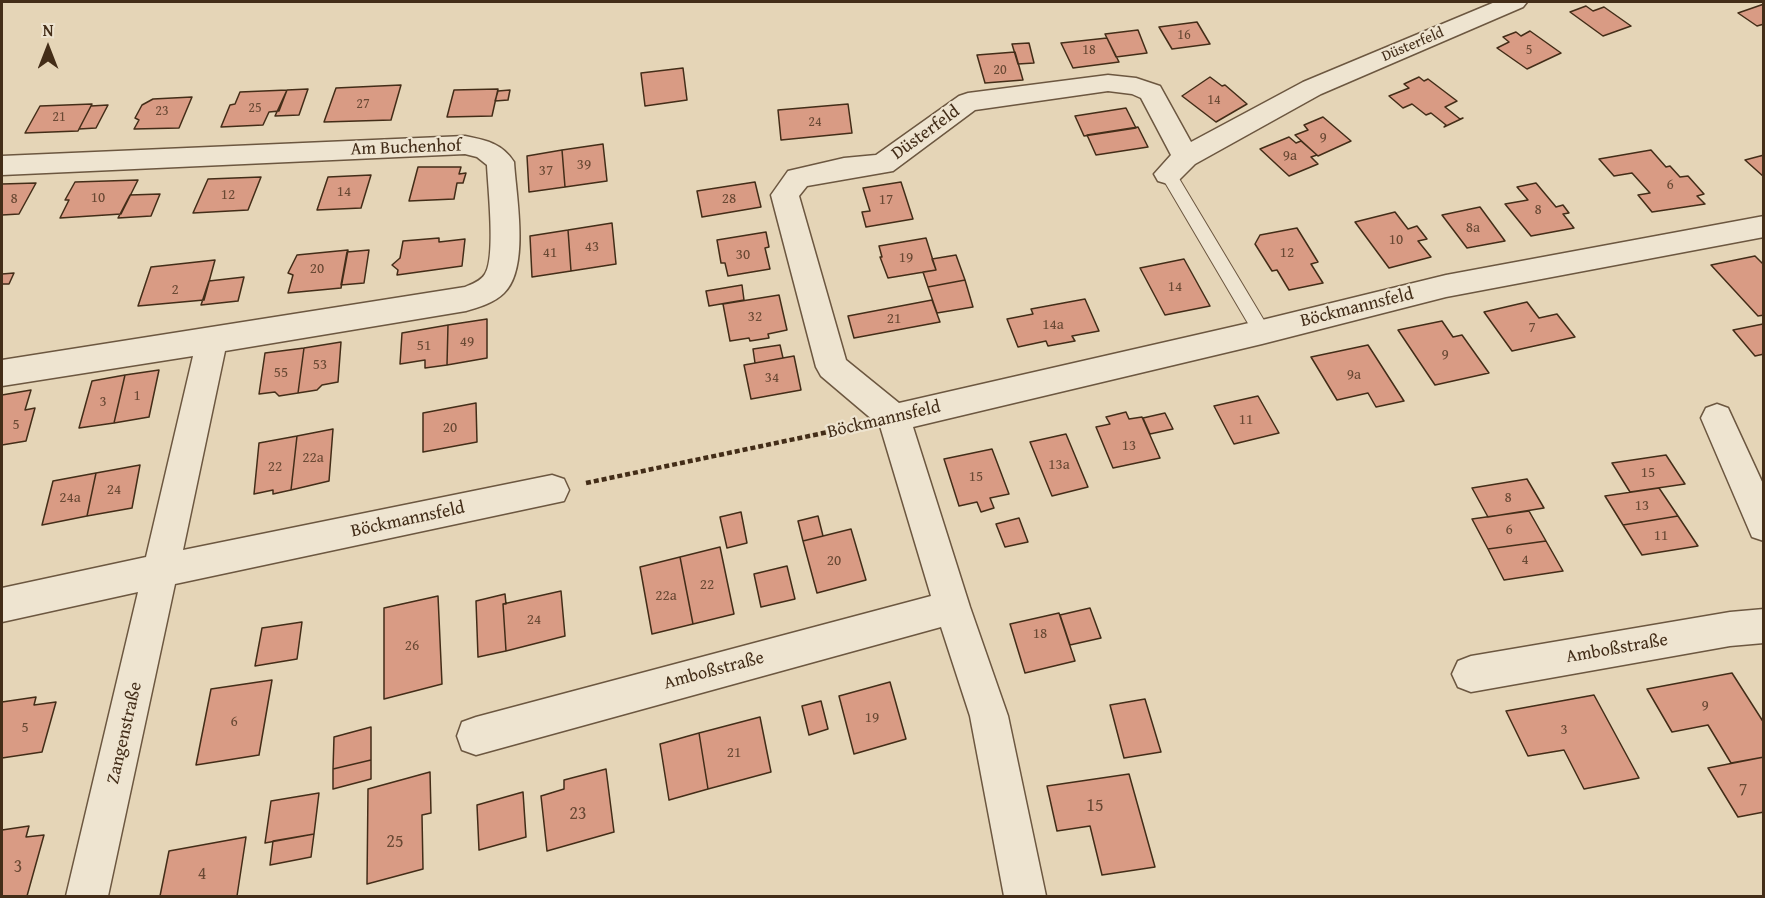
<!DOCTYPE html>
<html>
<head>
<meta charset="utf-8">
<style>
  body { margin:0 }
  #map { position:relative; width:1765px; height:898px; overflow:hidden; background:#e5d5b7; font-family:"Gentium Book Plus",serif }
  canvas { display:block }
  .frame { position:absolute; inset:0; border:3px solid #432d18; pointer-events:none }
  .north { position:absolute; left:18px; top:18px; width:60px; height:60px; -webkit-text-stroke:4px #eee4d0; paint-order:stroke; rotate:0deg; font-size:16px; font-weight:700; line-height:24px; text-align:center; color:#432d18 }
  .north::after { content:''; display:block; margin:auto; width:21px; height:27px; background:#432d18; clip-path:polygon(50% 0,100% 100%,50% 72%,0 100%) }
</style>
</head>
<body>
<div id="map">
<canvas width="1765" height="898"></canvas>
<div class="frame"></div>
<div class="north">N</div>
</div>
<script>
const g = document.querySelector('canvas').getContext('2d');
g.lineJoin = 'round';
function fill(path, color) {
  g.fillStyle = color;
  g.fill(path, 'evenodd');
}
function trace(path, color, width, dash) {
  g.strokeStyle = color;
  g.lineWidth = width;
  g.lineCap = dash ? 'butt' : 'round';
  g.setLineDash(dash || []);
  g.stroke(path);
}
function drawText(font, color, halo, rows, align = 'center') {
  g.font = font + ' "Gentium Book Plus",serif';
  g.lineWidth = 4.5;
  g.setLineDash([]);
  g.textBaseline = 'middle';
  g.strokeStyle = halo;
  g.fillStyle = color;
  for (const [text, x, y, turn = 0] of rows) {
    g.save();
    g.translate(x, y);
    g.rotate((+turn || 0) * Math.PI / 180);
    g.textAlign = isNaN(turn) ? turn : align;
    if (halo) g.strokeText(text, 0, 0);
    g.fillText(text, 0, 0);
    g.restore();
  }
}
const building = new Path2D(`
  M1764,4V24L1757,26L1738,13Z
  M1586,6L1593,11L1604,7L1631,26L1603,36L1570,12Z
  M1197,22L1210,44L1172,49L1159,27Z
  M1138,30L1147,53L1116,57L1105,34Z
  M1530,31L1561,53L1527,69L1497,48L1509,42L1503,37L1516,32L1521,36Z
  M1107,38L1119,62L1073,68L1061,43Z
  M1029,43L1034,63L1018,64L1012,44Z
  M1015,52L1023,80L985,83L977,55Z
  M683,68L687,100L645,106L641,73Z
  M1210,77L1222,86L1225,85L1247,104L1216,122L1182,96Z
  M1419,77L1424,81L1428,79L1457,101L1445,107L1460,119L1463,118L1444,127L1446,125L1431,113L1426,115L1412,104L1403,108L1389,96L1409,88L1404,84Z
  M401,85L391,120L324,122L336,88Z
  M308,89L299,115L275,116L287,90Z
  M498,89L492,116L447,117L454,90Z
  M287,90L279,111L269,112L263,125L221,127L230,105L235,104L240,92Z
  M510,90L508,100L495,101L498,91Z
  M192,97L179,128L134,129L139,120L135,118L142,105L153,99Z
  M92,104L78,131L25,133L40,106Z
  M848,104L852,133L781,140L778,110Z
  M108,105L96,128L79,129L91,106Z
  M1126,108L1136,128L1084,136L1075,116Z
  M1323,117L1351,141L1318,156L1295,135L1308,130L1304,125Z
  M1138,127L1148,147L1096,155L1087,135Z
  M1289,137L1296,143L1301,141L1317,155L1311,157L1318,164L1289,176L1260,149Z
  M603,144L607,181L565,187L562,150Z
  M562,150L565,187L529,192L527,156Z
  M1651,150L1666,167L1670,166L1680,177L1688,176L1704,194L1697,196L1705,204L1652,212L1638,195L1650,193L1632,173L1614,176L1599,159Z
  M1764,155V177L1745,160Z
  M418,167H461L459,174L466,173L463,183H457L454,199L409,201Z
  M371,175L361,208L317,210L328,177Z
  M261,177L248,210L193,213L208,179Z
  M138,180L121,214L60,218L69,200H65L75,182Z
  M755,182L761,207L702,217L697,191Z
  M901,182L913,219L866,227L862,212L870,211L863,188Z
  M36,183L19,214L2,215V184Z
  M1536,183L1556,207L1563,205L1569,213L1563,214L1574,228L1531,236L1505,204L1528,200L1517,187Z
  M160,194L151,216L118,218L130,195Z
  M1480,207L1505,241L1467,248L1442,215Z
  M1395,212L1408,229L1417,226L1427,239L1418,241L1431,257L1389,268L1355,222Z
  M612,223L616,264L571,271L568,230Z
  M1297,228L1318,262L1311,264L1323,283L1289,290L1277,270L1272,271L1255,244L1260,235Z
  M568,230L571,271L532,277L530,236Z
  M766,232L769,247L765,248L770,269L728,276L725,263H721L717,240Z
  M439,238V242L465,239L462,266L397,275L398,270L392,265L400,258L403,241Z
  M926,238L936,270L888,278L880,257H882L879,246Z
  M348,250L341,288L288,293L293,275L288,273L297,255Z
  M369,250L364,283L341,285L347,252Z
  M956,255L965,280L928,287L923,272L936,270L932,259Z
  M1755,256L1764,265V315L1758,316L1711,265Z
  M1184,259L1210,306L1165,315L1140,268Z
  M215,260L204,300L138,306L151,267Z
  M14,273L9,284H2V274Z
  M244,277L238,301L201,305L209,281Z
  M965,280L973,307L937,313L928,287Z
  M742,285L744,300L709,306L706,291Z
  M779,295L787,330L768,334L769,338L750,341L749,338L730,341L723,304Z
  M1085,299L1099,331L1072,336L1075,341L1048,346L1046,341L1018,347L1007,319L1033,314L1031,309Z
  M932,300L940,322L854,338L848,316Z
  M1527,302L1539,318L1557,314L1575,337L1512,351L1484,312Z
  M487,319V358L447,365L448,325Z
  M1442,321L1453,337L1462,335L1489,373L1435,385L1398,330Z
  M1763,324L1764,354L1755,356L1733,330Z
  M448,325L447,365L425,368V360L400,364L402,333Z
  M341,342L338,382L322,385L317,390L298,393L304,348Z
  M780,345L783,358L755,363L753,349Z
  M1368,345L1404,401L1376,407L1368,393L1337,400L1311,357Z
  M304,348L298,393L279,396L275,392L259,394L265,353Z
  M794,356L801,390L751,399L744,365Z
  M159,370L149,417L114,423L125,375Z
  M125,375L114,423L79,428L92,381Z
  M31,390L25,410L35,408L26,441L2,445V395Z
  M1258,396L1279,433L1234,444L1214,406Z
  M476,403L477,442L423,452V413Z
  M1126,412L1129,419L1142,417L1160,458L1113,468L1096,427L1110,424L1106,417Z
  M1165,413L1173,429L1150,434L1143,418Z
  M333,429L329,481L291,490L297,436Z
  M1066,434L1088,487L1052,496L1030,442Z
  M297,436L291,490L273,494V490L254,494L259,443Z
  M992,449L1009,494L990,498L994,508L981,512L977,502L959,506L944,459Z
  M1666,455L1685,484L1630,492L1612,463Z
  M140,465L132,508L87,516L96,473Z
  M96,473L87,516L42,525L53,481Z
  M1527,479L1544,508L1488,517L1472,488Z
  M1659,488L1678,516L1623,525L1605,496Z
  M1529,511L1546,541L1488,549L1472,519Z
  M741,512L747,543L727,548L720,517Z
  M818,516L823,536L803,541L798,521Z
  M1678,516L1698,546L1642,555L1623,525Z
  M1019,518L1028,542L1005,547L996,524Z
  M851,529L866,580L817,593L803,541Z
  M1546,541L1563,571L1504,580L1488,549Z
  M720,547L734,614L693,624L680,557Z
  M680,557L693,624L652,634L640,567Z
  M787,566L795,599L761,607L754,574Z
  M561,591L565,636L506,651L503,604Z
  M505,594L506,604H503L506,651L478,657L476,601Z
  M438,596L442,684L384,699V608Z
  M1090,608L1101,638L1070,645L1060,615Z
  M1059,613L1075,661L1025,673L1010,624Z
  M302,622L297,659L255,666L262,628Z
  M1732,673L1764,723V757L1731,763L1708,725L1672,732L1647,689Z
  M272,680L259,755L196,765L211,689Z
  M890,682L906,739L854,754L839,696Z
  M1594,695L1639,778L1584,789L1564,750L1528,756L1506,711Z
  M36,697L34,705L56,702L42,752L2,758V702Z
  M1145,699L1161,752L1124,758L1110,705Z
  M821,701L828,729L809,735L802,706Z
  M760,717L771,772L708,789L699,733Z
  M371,727V760L333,769L334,737Z
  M699,733L708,789L669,800L660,744Z
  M1764,757V812L1738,817L1708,768Z
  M371,760V779L333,789V769Z
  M606,769L614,832L547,851L541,796L564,789V780Z
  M430,772L431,813L422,815L423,869L367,884L368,789Z
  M1129,774L1155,867L1102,875L1090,826L1057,831L1047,786Z
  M523,792L526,837L479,850L477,805Z
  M319,793L314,834L265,843L271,801Z
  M29,826L26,837L44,835L27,896H2V830Z
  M314,834L311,857L270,865L273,841Z
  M246,837L237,896H160L169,851Z`);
fill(building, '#d99b84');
trace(building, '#432d18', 1.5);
const lane = new Path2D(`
  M1168,168L1174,170L1268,327L1271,332L1268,337L1262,339L1256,337L1160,174L1162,170Z`);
const street = new Path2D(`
  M1495,2H1527L1523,7L1321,94L1195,164L1178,181L1168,184L1158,181L1154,174L1171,155L1141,98L1132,94L1108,91L975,110L893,171L807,186L799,196L846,360L899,403L1262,320L1446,275L1764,216V237L1446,297L1262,344L913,427L970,607L1008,716L1046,896H1004L970,716L941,627L476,755L462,750L457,736L462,722L476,717L931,596L880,426L821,376L816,367L771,195L788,171L844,158L876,155L959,96L968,93L1108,75L1136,78L1160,86L1191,142L1303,82Z
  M465,136C485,140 502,143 514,162C516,196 530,268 504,293C494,303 479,307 466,311L225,351L183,550L552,475L564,479L569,490L564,501L175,584L108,896H66L138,592L2,622V588L146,557L193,356L2,386V360L465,287C472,284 481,281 485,274C496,258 488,187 487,165L477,157L465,154L2,175V156Z
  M1717,404L1728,408L1764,486V541L1752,537L1701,418L1706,408Z
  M1764,609V643L1730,646L1471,692L1458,687L1452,674L1458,661L1471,656L1730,612Z`);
trace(lane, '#6c5740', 2);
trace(street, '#6c5740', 3);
trace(new Path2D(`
  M586,483L852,427`), '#432d18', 4.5, [5, 3]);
fill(lane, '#eee4d0');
fill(street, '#eee4d0');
drawText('14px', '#684833', null, [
  ["16",1184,35],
  ["18",1089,50],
  ["5",1529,50],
  ["20",1000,70],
  ["14",1214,100],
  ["27",363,104],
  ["25",255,108],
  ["23",162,111],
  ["21",59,117],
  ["24",815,122]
]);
drawText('15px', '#432d18', '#eee4d0', [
  ["Düsterfeld",1413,45,-23]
]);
drawText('15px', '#684833', null, [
  ["9",1323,138],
  ["9a",1290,156],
  ["39",584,165],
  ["37",546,171],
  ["6",1670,185],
  ["14",344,192],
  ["12",228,195],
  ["10",98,198],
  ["8",14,199],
  ["28",729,199],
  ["17",886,200],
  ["8",1538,210],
  ["8a",1473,228],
  ["10",1396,240],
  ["43",592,247],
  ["41",550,253],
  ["12",1287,253],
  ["30",743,255],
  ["19",906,258],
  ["20",317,269],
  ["14",1175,287],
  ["2",175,290],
  ["32",755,317],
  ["21",894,319],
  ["14a",1053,325],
  ["7",1532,328],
  ["49",467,342],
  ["51",424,346],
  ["9",1445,355],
  ["53",320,365],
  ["55",281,373],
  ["9a",1354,375],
  ["34",772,378],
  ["1",137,396],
  ["3",103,402],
  ["11",1246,420],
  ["5",16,425],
  ["20",450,428],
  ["13",1129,446],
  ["22a",313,458],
  ["13a",1059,465],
  ["22",275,467],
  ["15",1648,473],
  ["15",976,477],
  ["24",114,490],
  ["24a",70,498],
  ["8",1508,498],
  ["13",1642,506],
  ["6",1509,530],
  ["11",1661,536],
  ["4",1525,560],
  ["20",834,561],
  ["22",707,585],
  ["22a",666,596],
  ["24",534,620],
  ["18",1040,634],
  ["26",412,646],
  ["9",1705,706],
  ["19",872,718],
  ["6",234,722],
  ["5",25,728],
  ["3",1564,730],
  ["21",734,753]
]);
drawText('18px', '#432d18', '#eee4d0', [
  ["Düsterfeld",926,133,-36],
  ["Am Buchenhof",406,148,-2],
  ["Böckmannsfeld",1357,308,-14],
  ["Böckmannsfeld",884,420,-13],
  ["Böckmannsfeld",408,520,-12],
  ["Amboßstraße",1617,649,-10],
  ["Amboßstraße",714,671,-15],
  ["Zangenstraße",125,733,-77]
]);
drawText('18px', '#684833', null, [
  ["7",1743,790],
  ["15",1095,806],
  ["23",578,814],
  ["25",395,842],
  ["3",18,867],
  ["4",202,874]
]);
</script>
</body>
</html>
